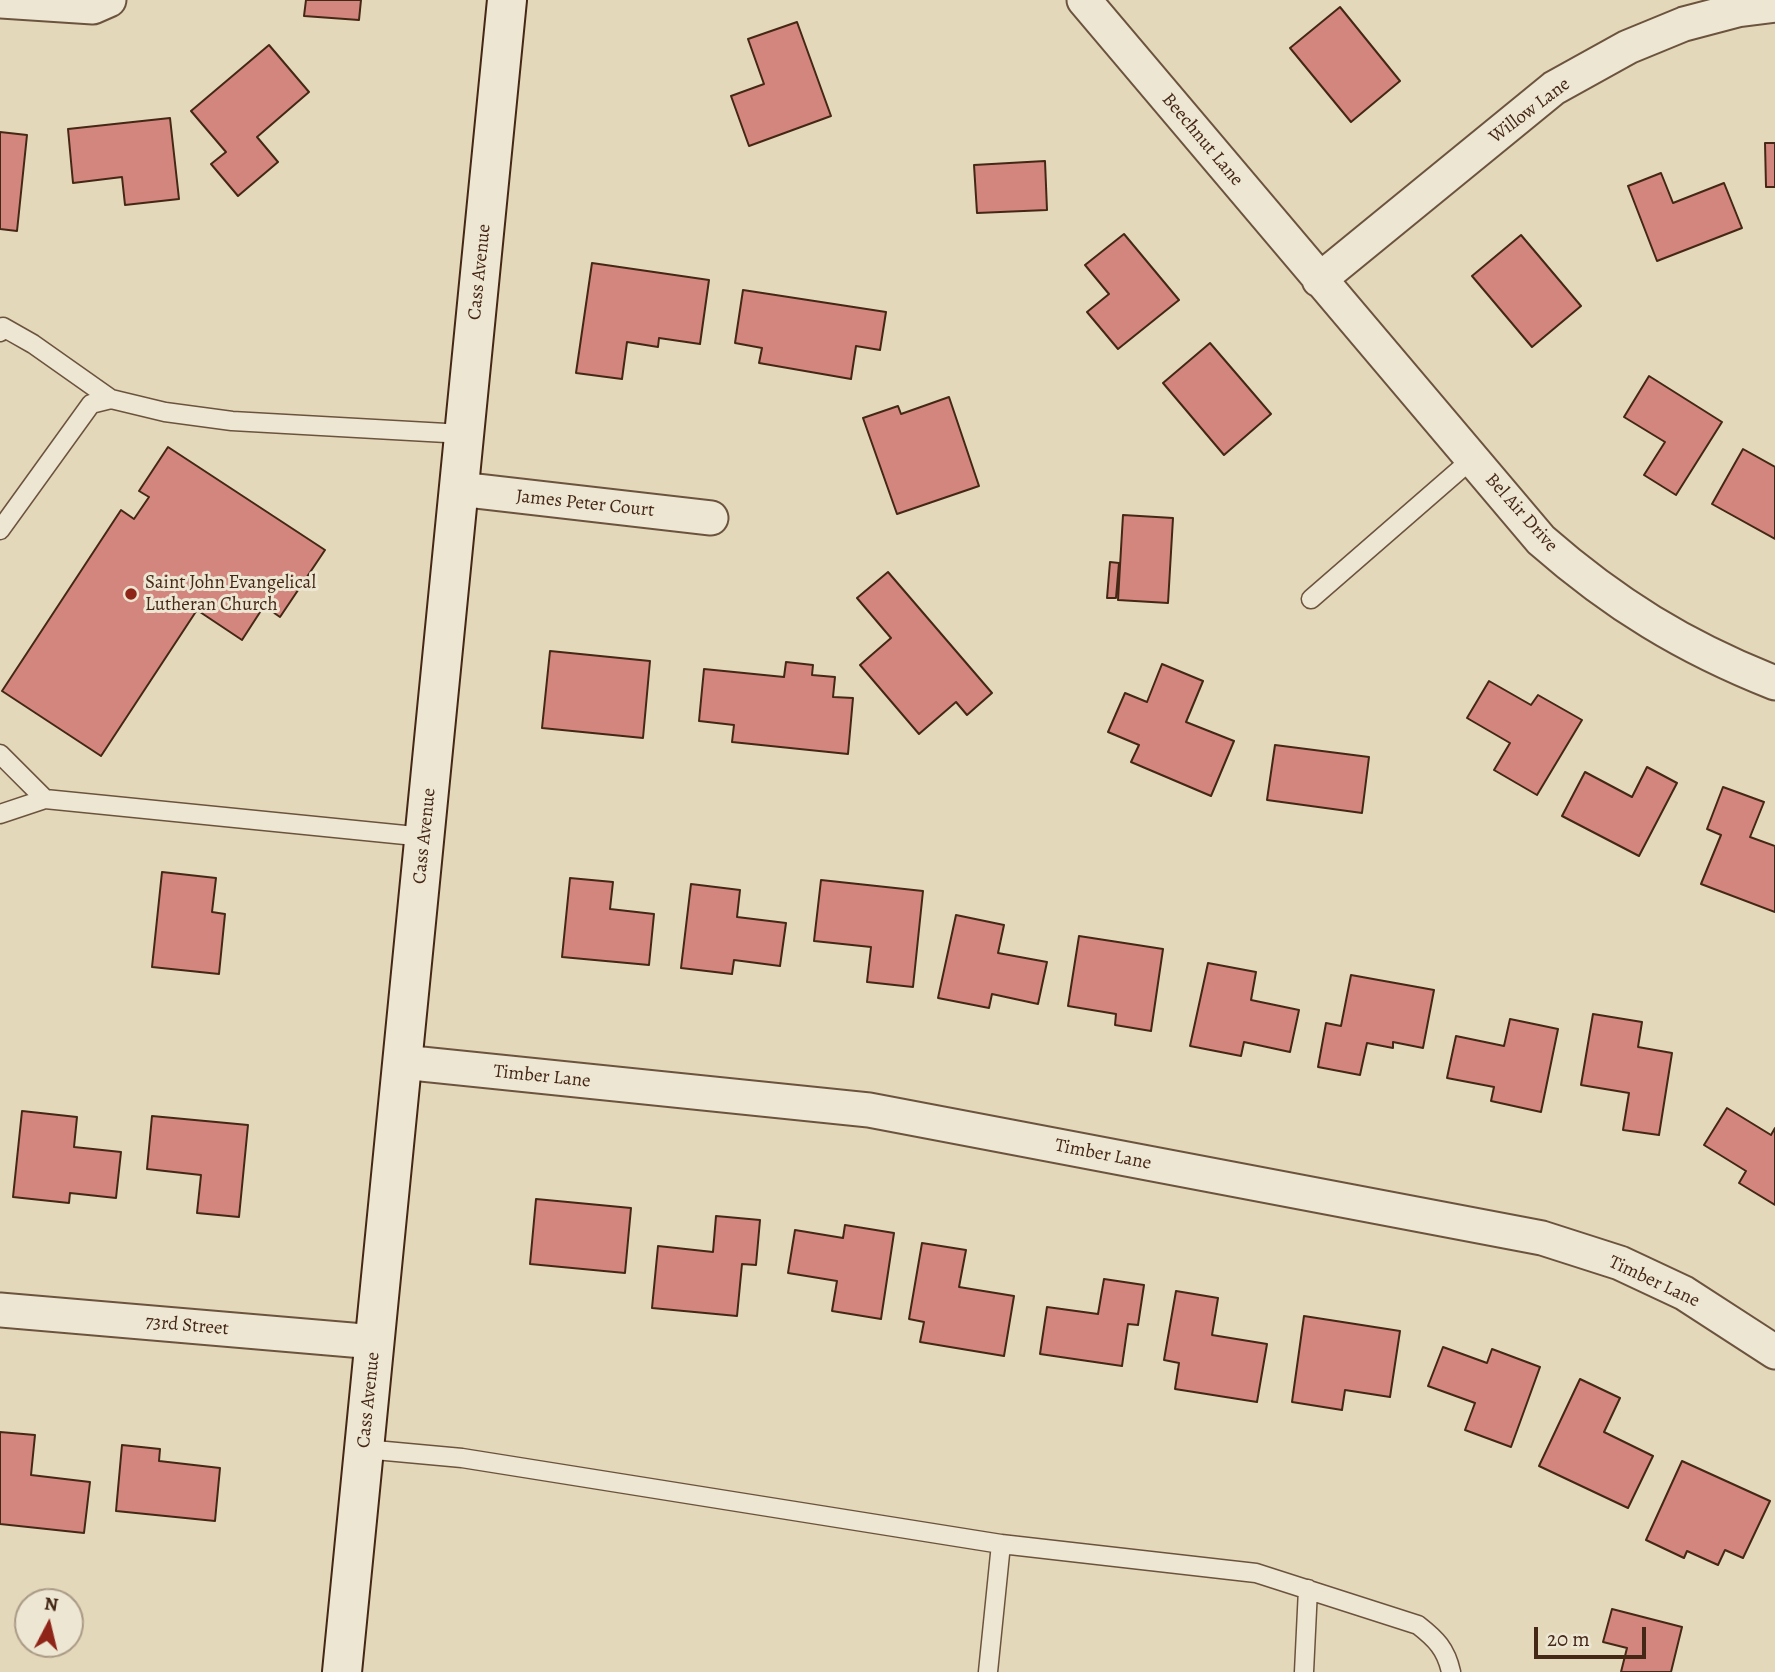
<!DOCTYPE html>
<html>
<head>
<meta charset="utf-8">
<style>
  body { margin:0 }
  #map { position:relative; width:1775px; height:1672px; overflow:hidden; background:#e3d8b9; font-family:Alegreya,serif }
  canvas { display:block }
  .north { position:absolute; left:14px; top:1588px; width:70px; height:70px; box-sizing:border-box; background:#ede6d2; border:2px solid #aa9a86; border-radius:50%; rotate:7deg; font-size:19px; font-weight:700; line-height:28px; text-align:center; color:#452715 }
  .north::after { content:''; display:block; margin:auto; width:24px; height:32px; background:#8f2418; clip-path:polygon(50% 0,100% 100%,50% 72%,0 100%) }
  .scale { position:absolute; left:1534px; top:1627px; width:112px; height:32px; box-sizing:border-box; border:4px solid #452715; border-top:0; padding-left:9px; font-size:21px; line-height:24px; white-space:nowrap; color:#452715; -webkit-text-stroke:5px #ede6d2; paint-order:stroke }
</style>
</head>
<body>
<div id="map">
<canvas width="1775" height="1672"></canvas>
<div class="north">N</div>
<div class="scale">20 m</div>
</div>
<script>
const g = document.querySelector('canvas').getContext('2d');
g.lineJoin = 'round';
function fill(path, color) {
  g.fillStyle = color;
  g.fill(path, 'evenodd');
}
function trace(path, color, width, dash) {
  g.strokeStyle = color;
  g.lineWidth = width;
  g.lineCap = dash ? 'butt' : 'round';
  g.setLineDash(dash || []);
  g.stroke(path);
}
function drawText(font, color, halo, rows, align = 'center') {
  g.font = font + ' Alegreya,serif';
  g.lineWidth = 6;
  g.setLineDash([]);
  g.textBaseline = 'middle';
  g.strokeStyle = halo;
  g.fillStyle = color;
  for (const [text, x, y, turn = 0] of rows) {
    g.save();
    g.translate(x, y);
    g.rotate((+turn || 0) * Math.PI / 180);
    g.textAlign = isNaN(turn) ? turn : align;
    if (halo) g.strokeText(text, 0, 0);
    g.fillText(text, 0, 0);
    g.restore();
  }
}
const building = new Path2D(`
  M306,0H361L359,20L304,16Z
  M1340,7L1400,81L1351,122L1290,48Z
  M797,22L831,116L749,146L731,96L764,84L748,39Z
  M269,45L309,92L257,137L278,162L238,196L211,164L226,152L191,111Z
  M170,118L179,199L125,205L122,177L73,183L68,129Z
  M0,132L27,135L17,231L0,229Z
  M1765,143H1775V187H1766Z
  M1045,161L1047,210L977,213L974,165Z
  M1661,173L1673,203L1724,183L1742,228L1657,261L1628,186Z
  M1124,234L1179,300L1118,349L1087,312L1109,294L1085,265Z
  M1521,235L1581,306L1532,347L1472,276Z
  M592,263L709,280L700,344L659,338L658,347L627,342L622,379L576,373Z
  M743,290L886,312L880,350L856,346L851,379L759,363L762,348L735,343Z
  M1210,343L1271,414L1224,455L1163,383Z
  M1649,376L1722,422L1676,495L1644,475L1665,442L1624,417Z
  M949,397L979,486L897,514L863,418L898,406L901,414Z
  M168,447L325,550L280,617L264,606L242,640L197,610L101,756L2,691L121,510L134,519L149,497L139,491Z
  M1743,449L1775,467V539L1712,504Z
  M1123,515L1173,518L1168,603L1118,600Z
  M1110,562L1119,563L1116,598H1107Z
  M888,572L992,693L967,715L956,702L919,734L860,665L891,638L857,598Z
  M550,651L650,661L643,738L542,728Z
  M786,662L813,665L812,675L835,677L833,697L853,698L848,754L732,742L734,725L699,721L704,669L784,677Z
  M1162,664L1203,681L1186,722L1234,741L1211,796L1131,762L1139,745L1108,732L1125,693L1147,702Z
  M1489,681L1531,705L1538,695L1582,720L1537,795L1494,770L1510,743L1467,718Z
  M1275,745L1369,757L1362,813L1267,800Z
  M1647,767L1677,783L1639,856L1562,816L1585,772L1632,797Z
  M1723,787L1764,802L1750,837L1775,846V912L1701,884L1721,835L1707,829Z
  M162,872L216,878L212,912L225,914L219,974L152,967Z
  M570,878L613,882L610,909L654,914L649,965L562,957Z
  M821,880L923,891L913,987L867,982L871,947L814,941Z
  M691,884L740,890L737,917L786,923L780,966L734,960L732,974L681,968Z
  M956,915L1004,925L998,953L1047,962L1038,1004L992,994L989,1008L938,998Z
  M1079,936L1163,949L1151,1031L1115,1025L1116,1014L1068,1006Z
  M1208,963L1256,972L1251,1000L1299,1010L1290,1052L1244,1042L1241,1056L1190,1046Z
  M1351,975L1434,990L1423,1048L1393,1042V1048L1367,1043L1360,1075L1318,1067L1326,1023L1341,1026Z
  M1593,1014L1642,1022L1638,1047L1672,1053L1659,1135L1623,1130L1629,1093L1581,1085Z
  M1510,1019L1558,1029L1541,1112L1491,1101L1494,1087L1447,1078L1456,1036L1504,1046Z
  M1727,1108L1771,1135L1775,1128V1205L1739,1183L1746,1171L1704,1145Z
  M22,1111L77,1117L74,1147L121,1152L116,1198L70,1193L69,1203L13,1197Z
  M152,1116L248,1125L239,1217L197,1213L201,1175L147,1169Z
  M536,1199L631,1208L625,1273L530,1264Z
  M716,1216L760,1220L756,1265L742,1264L737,1316L652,1308L658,1246L713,1252Z
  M845,1225L894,1233L881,1319L832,1311L837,1281L788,1273L795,1230L843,1238Z
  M922,1243L966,1250L959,1287L1014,1296L1004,1356L920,1342L924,1322L909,1319Z
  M1104,1279L1144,1285L1138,1325L1128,1324L1122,1366L1040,1354L1047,1307L1098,1314Z
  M1176,1291L1218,1298L1212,1335L1267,1344L1257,1402L1175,1389L1179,1363L1164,1360Z
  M1304,1316L1400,1331L1390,1397L1345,1390L1342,1410L1292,1402Z
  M1443,1347L1487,1363L1492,1349L1540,1367L1511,1447L1465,1430L1475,1403L1428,1386Z
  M1580,1379L1620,1398L1604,1432L1653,1456L1628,1508L1539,1466Z
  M0,1432L35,1435L31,1475L90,1482L84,1533L0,1524Z
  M122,1445L160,1449L159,1461L220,1468L215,1521L116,1511Z
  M1682,1461L1770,1501L1743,1558L1725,1550L1718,1565L1687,1551L1684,1558L1646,1540Z
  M1612,1609L1682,1627L1671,1672H1621L1627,1648L1603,1642Z`);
fill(building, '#d3867e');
trace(building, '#452715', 2);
const service = new Path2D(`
  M0,332L3,327L33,344L111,399L165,412L232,421L464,434
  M0,530L91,404L111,399
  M1311,599L1472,459
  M0,754L45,799
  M0,814L45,799L425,837
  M364,1449L462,1458L1001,1544L988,1672
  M1001,1544L1256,1573L1418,1625C1436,1639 1446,1649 1451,1672
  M1304,1672L1308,1589`);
const minor = new Path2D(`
  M1084,0L1541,540C1614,604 1684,647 1775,683
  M0,1L93,7L109,0
  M1319,280L1554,88L1628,47L1684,24L1737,10L1775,5
  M459,489L711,518
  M402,1062L869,1110L1542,1238L1620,1263L1684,1293L1775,1352
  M0,1310L375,1342`);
const secondary = new Path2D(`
  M342,1672L507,0`);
trace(service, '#6c533e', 21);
trace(minor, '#6c533e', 37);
trace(secondary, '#452715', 42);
trace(service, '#ede6d2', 18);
trace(minor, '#ede6d2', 33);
trace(secondary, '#ede6d2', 38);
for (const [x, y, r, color] of [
  [131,594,7,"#8f2418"]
]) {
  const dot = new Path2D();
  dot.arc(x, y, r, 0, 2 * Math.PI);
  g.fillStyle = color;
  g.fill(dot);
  trace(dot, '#ede6d2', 2.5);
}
drawText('19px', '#452715', '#ede6d2', [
  ["Willow Lane",1530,111,-37],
  ["Beechnut Lane",1202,140,50],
  ["Cass Avenue",480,272,-84],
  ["James Peter Court",585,504,6],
  ["Bel Air Drive",1521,513,48],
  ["Cass Avenue",425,836,-84],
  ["Timber Lane",542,1077,6],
  ["Timber Lane",1103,1155,11],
  ["Timber Lane",1654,1282,25],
  ["73rd Street",187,1326,5],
  ["Cass Avenue",369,1400,-84]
]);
drawText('19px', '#452715', '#ede6d2', [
  ["Saint John Evangelical",145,583],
  ["Lutheran Church",145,605]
], 'left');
</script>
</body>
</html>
